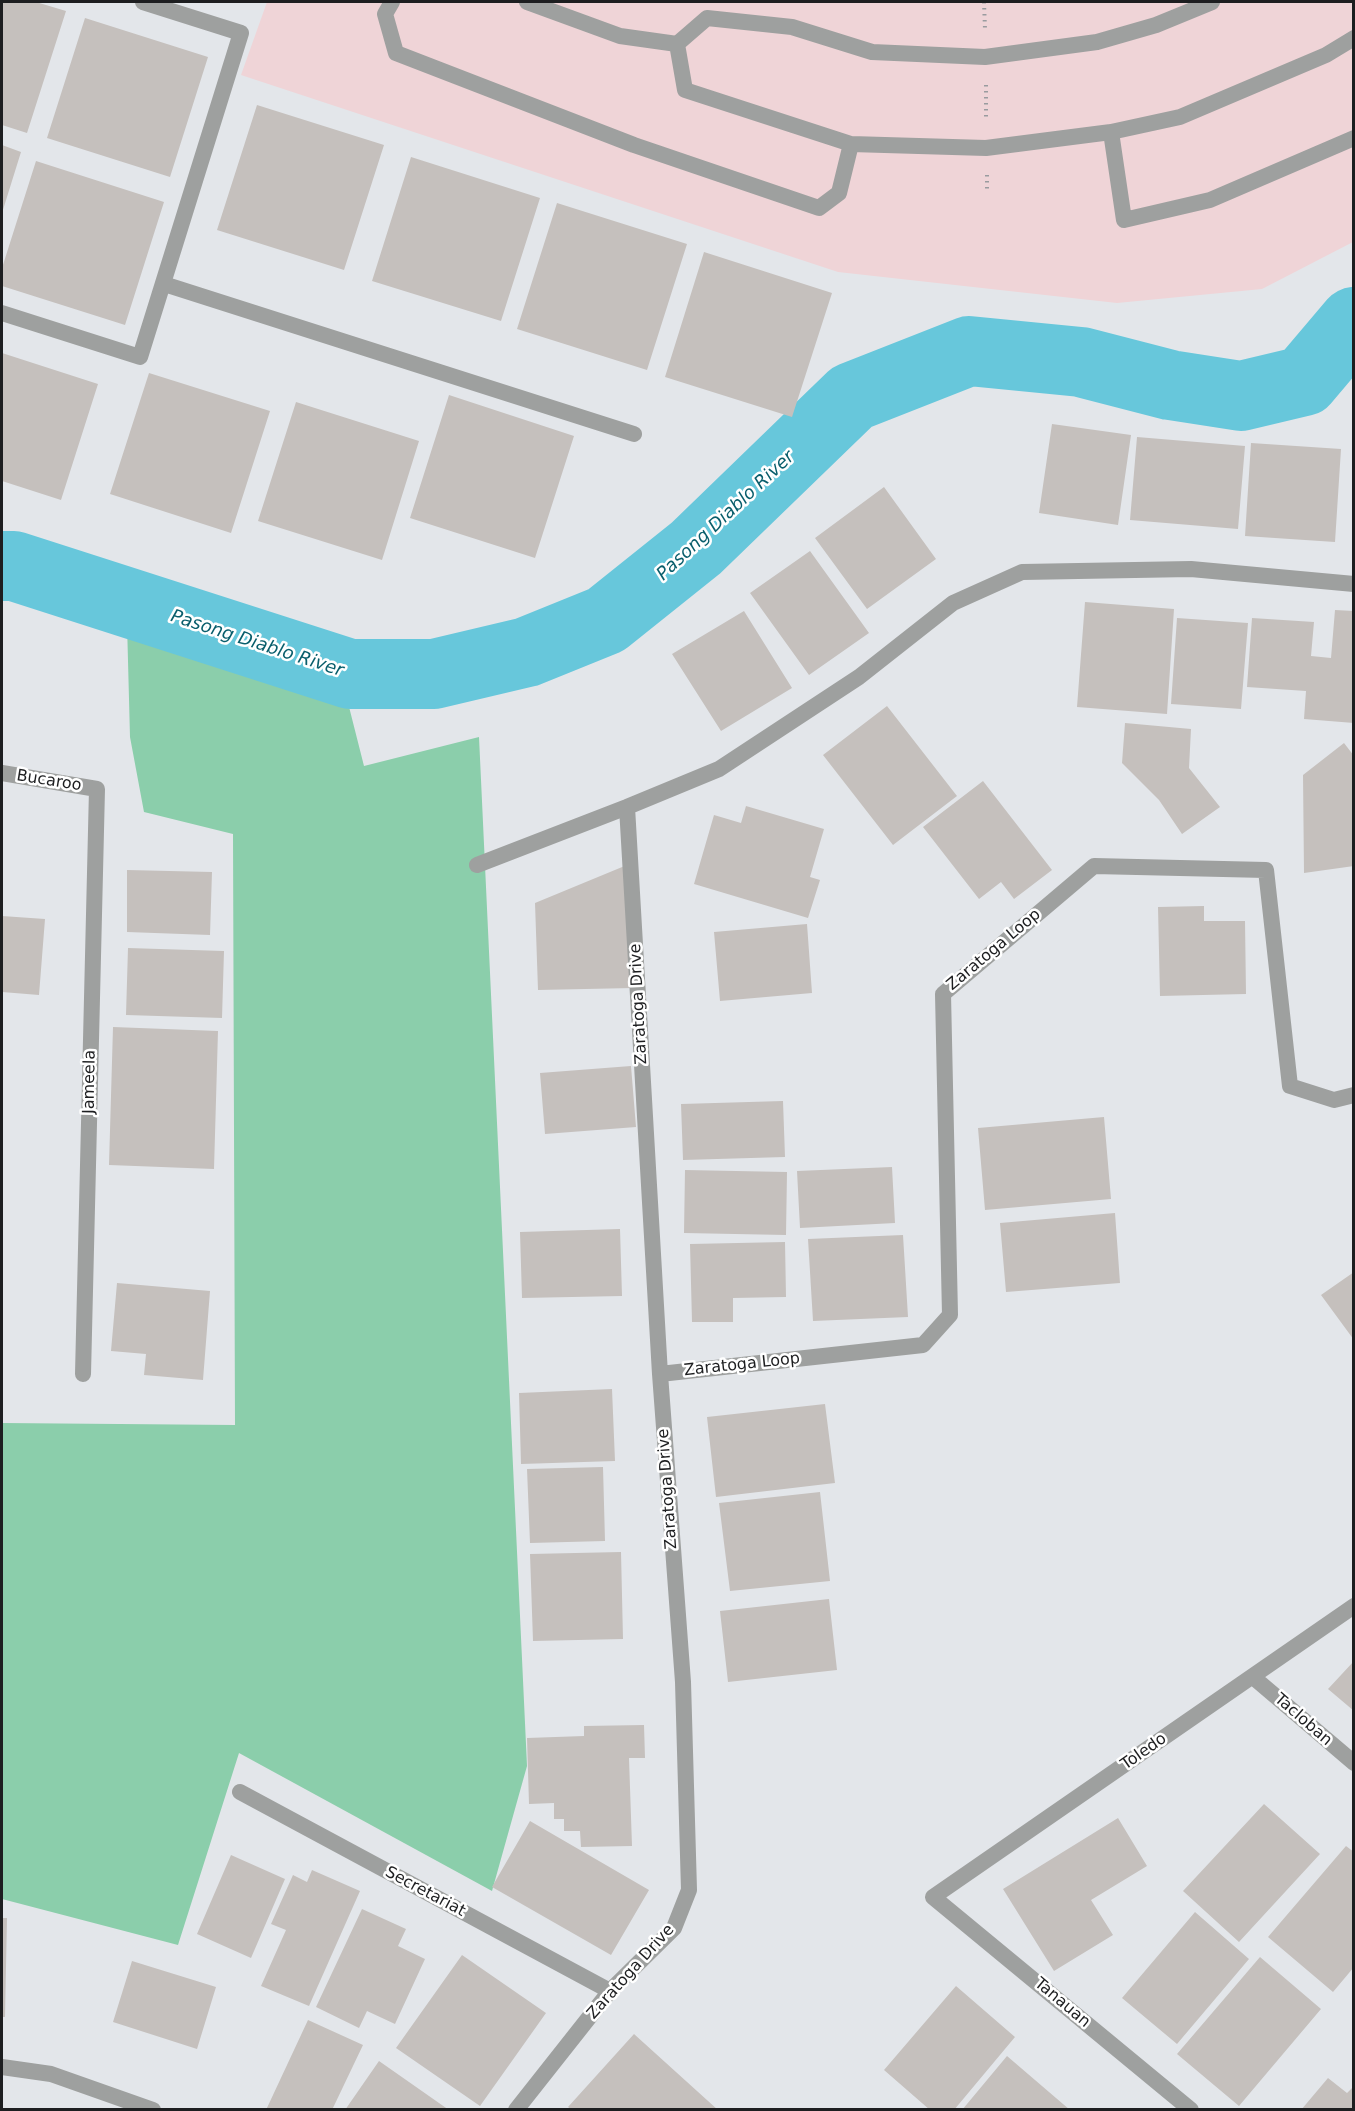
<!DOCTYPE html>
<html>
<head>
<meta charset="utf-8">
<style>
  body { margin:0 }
  #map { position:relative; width:1355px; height:2111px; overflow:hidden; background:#e3e6ea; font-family:"DejaVu Sans",sans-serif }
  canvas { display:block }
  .frame { position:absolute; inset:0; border:3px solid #1d1e20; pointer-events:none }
</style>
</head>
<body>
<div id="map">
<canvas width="1355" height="2111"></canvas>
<div class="frame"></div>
</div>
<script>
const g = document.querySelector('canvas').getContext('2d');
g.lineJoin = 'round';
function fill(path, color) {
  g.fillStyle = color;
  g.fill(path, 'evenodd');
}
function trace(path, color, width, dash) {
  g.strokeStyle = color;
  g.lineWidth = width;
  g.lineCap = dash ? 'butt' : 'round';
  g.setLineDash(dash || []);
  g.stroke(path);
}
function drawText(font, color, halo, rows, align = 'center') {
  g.font = font + ' "DejaVu Sans",sans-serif';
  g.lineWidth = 5;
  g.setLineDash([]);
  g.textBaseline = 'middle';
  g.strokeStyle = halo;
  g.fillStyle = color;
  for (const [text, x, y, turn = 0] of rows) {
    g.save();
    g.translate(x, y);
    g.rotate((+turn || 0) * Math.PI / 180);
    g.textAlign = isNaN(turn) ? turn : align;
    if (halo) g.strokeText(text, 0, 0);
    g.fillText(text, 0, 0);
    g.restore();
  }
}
fill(new Path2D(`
  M267,2H1353V242L1262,289L1117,303L838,272L241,75Z`), '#efd4d7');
fill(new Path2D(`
  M127,623L345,691L364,766L479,737L527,1766L492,1891L239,1753L178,1945L2,1899V1423L235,1425L233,834L144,812L130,737Z`), '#8bceab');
trace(new Path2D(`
  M2,566H14L350,674H434L527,652L606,620L696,548L852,397L969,351L1081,362L1170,385L1241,396L1304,381L1354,322`), '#67c7db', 70);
fill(new Path2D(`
  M2,2H36L66,11L27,133L2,125Z
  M85,18L208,57L170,177L47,138Z
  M257,105L384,145L344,270L217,230Z
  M2,145L21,152L2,213Z
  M411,157L540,198L501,321L372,281Z
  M36,161L164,202L125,325L2,286V268Z
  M557,203L687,244L647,370L517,329Z
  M704,252L832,293L792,417L665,377Z
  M2,353L98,384L61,500L2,481Z
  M149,373L270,411L231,533L110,494Z
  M449,395L574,436L535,558L410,518Z
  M296,402L419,441L382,560L258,521Z
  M1052,424L1131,435L1118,525L1039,513Z
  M1137,437L1245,446L1238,529L1130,520Z
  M1251,443L1341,449L1335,542L1245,536Z
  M884,487L936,559L867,609L815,538Z
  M810,551L869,633L809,675L750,593Z
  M1085,602L1174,609L1167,714L1077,707Z
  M1335,610L1354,611V723L1304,719L1306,691L1247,687L1252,618L1314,622L1311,656L1331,658Z
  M744,611L792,688L721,731L672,654Z
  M1177,618L1248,623L1241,709L1171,704Z
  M887,706L957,796L893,845L823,755Z
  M1125,723L1191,729L1189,768L1220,807L1182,834L1159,800L1122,763Z
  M1344,743L1354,756V866L1304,873L1303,775Z
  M983,781L1052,870L1014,899L1001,882L979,899L923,827Z
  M746,806L824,829L810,877L820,880L808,918L694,884L714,815L741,823Z
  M627,865L633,988L538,990L535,903Z
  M127,870L212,872L210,935L127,932Z
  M1204,906V921H1245L1246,994L1160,996L1158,907Z
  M2,916L45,919L39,995L2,992Z
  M807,924L812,993L720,1001L714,932Z
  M128,948L224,951L222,1018L126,1015Z
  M113,1027L218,1031L214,1169L109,1165Z
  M631,1066L636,1127L545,1134L540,1073Z
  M783,1101L785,1157L683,1160L681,1104Z
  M1104,1117L1111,1199L985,1210L978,1128Z
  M892,1167L895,1223L800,1228L797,1171Z
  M685,1170L787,1172L786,1235L684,1233Z
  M1115,1213L1120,1283L1006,1292L1000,1223Z
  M620,1229L622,1296L522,1298L520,1232Z
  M903,1235L908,1317L813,1321L808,1239Z
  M785,1242L786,1297L733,1298V1322H692L690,1244Z
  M1354,1272V1340L1321,1295Z
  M117,1283L210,1291L203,1380L144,1375L146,1354L111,1351Z
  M612,1389L615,1461L521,1464L519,1393Z
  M825,1404L835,1483L716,1497L707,1417Z
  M603,1467L605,1541L530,1543L527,1469Z
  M820,1492L830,1581L730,1591L719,1503Z
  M621,1552L623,1639L533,1641L530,1554Z
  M829,1599L837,1670L728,1682L720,1611Z
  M1354,1661V1711L1328,1689Z
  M644,1725L645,1758H629L632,1846L581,1847L580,1831H564V1819H554V1803L529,1804L527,1738L584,1736V1726Z
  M1264,1804L1320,1854L1239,1942L1183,1891Z
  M1118,1818L1147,1866L1091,1900L1113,1935L1054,1971L1003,1889Z
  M530,1821L649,1890L611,1955L492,1887Z
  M1346,1846L1354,1852V1967L1333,1992L1268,1937Z
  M231,1855L285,1879L251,1958L197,1934Z
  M312,1870L360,1891L309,2006L261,1986L286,1930L271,1924L293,1875L307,1882Z
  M362,1909L406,1929L398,1946L425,1959L395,2024L367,2011L359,2028L316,2007Z
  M1195,1912L1249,1959L1177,2044L1122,1998Z
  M2,1918H7L5,2017H2Z
  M462,1955L546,2013L480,2106L396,2048Z
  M1260,1957L1321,2009L1239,2106L1177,2054Z
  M132,1961L216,1987L197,2049L113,2022Z
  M956,1986L1015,2037L954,2110H930L884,2070Z
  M308,2020L363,2045L332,2110H266Z
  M634,2034L718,2110H572L568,2107Z
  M1007,2056L1070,2110H962Z
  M379,2061L449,2110H345Z
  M1328,2078L1347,2093L1354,2086V2110H1301Z`), '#c5c0bd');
trace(new Path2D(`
  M984,2L985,29
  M986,85V119
  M987,175V189`), '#999b9f', 4, [1.5, 4.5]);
trace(new Path2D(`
  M392,2L385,14L396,53L634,145L819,208L839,193L851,144
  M527,2L620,36L677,44L685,90L851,144L986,148L1111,132L1180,117L1326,55L1354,38
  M677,44L707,18L792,27L872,52L985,57L1097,42L1156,25L1212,2
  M1111,132L1124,220L1210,200L1354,138`), '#9ea09f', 16);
trace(new Path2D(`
  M164,284L634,434
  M2,313L140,357L241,33L143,2
  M2,773L97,789L83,1374
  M477,865L627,807L719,769L859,677L953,603L1022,572L1191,569L1354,584
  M660,1374L923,1345L950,1315L943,994L1094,866L1266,870L1290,1086L1334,1100L1354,1095
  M1253,1677L1354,1763
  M240,1792L610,1991
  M2,2067L51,2074L153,2110
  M516,2110L610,1991L674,1928L689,1890L683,1682L660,1374L627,807
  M1191,2110L933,1897L1354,1606`), '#9ea09f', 16);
drawText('16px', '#1d1e20', '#fff', [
  ["Bucaroo",49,781,9],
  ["Zaratoga Loop",994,950,-40],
  ["Zaratoga Drive",639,1004,-93],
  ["Jameela",90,1082,-89],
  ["Zaratoga Loop",742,1365,-6],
  ["Zaratoga Drive",668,1489,-94],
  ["Tacloban",1303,1720,41],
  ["Toledo",1144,1752,-35],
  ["Secretariat",425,1892,28],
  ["Zaratoga Drive",631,1972,-48],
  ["Tanauan",1062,2003,40]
]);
drawText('italic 18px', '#095e6c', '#fff', [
  ["Pasong Diablo River",726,516,-43],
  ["Pasong Diablo River",257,644,18]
]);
</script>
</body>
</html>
